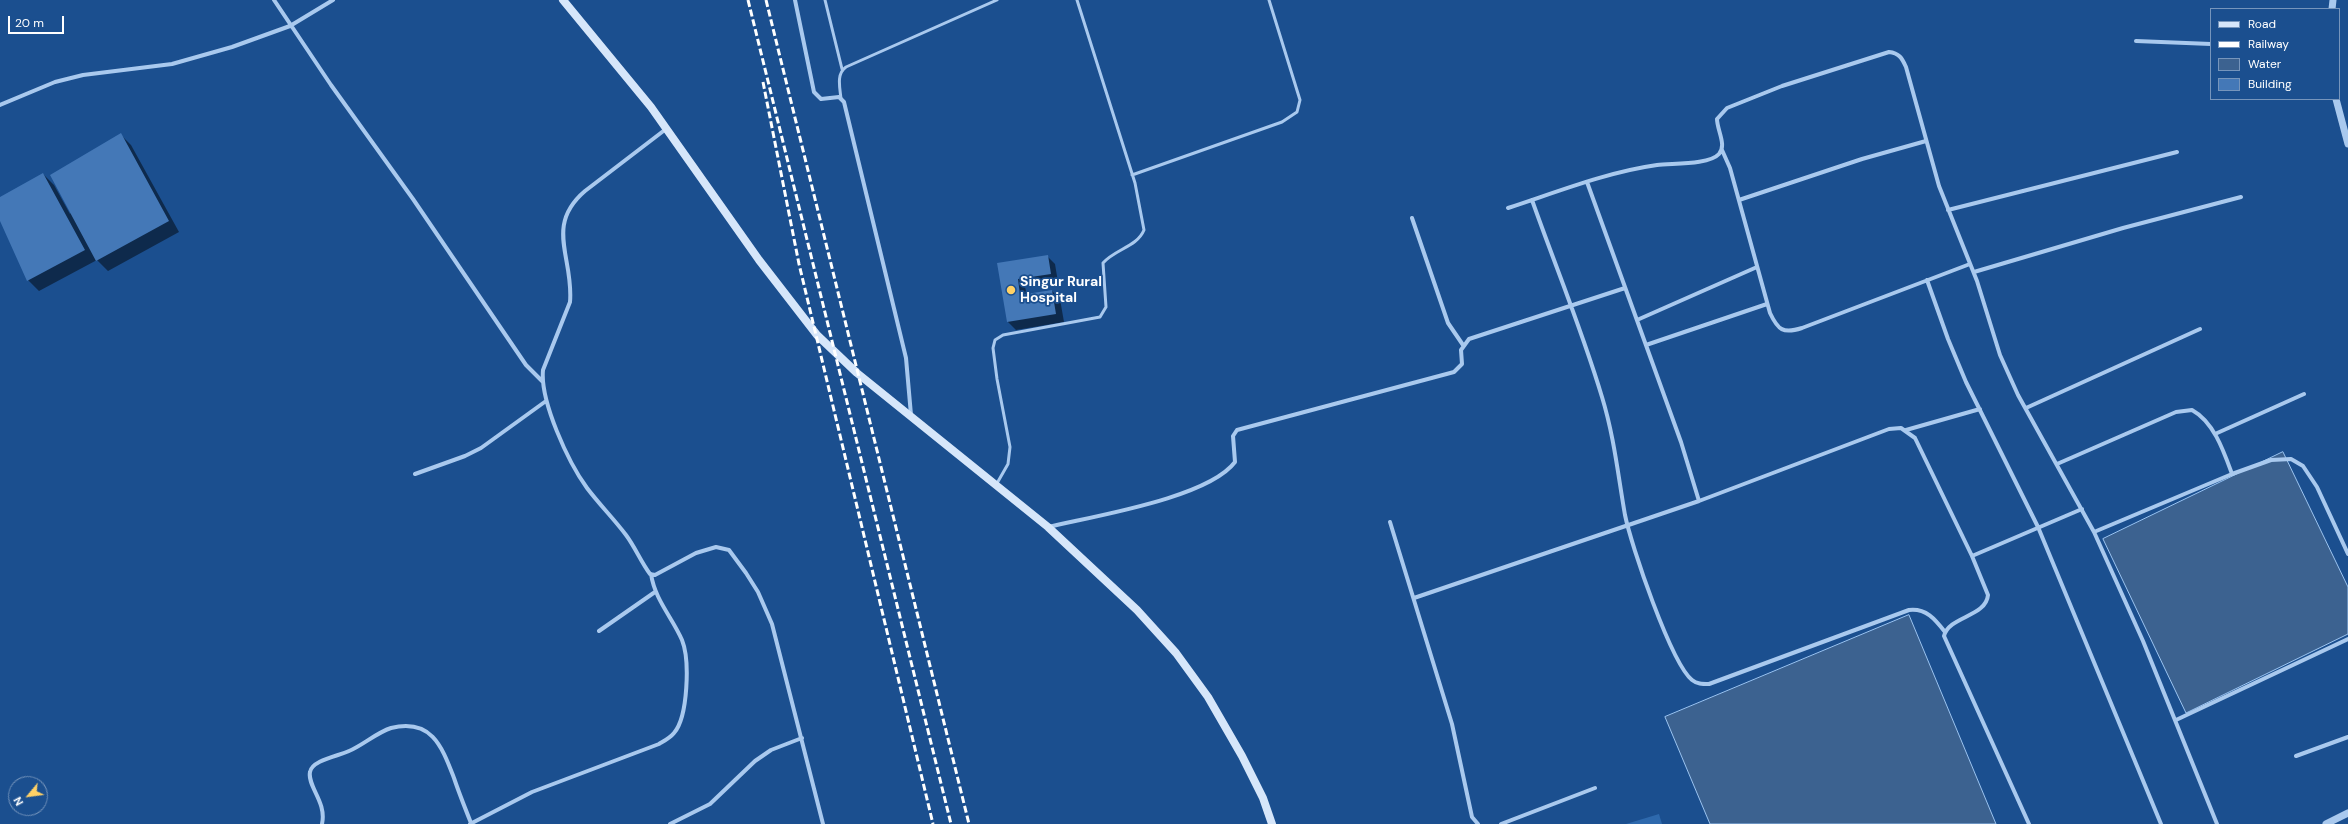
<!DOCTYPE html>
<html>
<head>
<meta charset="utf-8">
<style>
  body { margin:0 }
  #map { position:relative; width:2348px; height:824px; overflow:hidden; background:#1b4f8f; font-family:"DM Sans",sans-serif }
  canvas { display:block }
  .legend { position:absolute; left:2210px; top:8px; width:130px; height:92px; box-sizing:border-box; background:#1b4f8f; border:1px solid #7695bc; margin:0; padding:5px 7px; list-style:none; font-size:12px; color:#fff }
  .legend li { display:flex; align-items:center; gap:8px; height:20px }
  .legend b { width:20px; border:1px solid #7695bc }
  .north { position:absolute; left:8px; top:776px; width:40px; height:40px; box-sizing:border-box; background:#1b4f8f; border:1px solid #7695bc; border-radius:50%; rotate:241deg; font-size:11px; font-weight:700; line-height:16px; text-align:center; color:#fff }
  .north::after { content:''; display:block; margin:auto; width:14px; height:18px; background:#ffd166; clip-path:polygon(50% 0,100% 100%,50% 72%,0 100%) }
  .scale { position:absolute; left:8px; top:16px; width:56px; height:18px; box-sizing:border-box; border:2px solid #fff; border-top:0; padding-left:5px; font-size:12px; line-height:14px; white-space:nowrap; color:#fff; -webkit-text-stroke:3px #1b4f8f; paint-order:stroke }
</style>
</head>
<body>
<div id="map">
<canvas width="2348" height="824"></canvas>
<ul class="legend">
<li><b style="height:5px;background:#d6e6fa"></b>Road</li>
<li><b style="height:5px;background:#fff"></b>Railway</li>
<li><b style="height:11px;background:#3c6290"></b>Water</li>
<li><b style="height:11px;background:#4478b7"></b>Building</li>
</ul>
<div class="north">N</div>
<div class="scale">20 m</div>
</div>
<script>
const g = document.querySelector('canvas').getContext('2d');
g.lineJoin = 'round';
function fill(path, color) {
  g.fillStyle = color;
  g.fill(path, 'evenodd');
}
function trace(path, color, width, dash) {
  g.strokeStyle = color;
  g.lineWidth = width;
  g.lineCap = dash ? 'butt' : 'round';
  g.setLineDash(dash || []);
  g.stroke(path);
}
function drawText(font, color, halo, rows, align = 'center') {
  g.font = font + ' "DM Sans",sans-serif';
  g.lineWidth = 3.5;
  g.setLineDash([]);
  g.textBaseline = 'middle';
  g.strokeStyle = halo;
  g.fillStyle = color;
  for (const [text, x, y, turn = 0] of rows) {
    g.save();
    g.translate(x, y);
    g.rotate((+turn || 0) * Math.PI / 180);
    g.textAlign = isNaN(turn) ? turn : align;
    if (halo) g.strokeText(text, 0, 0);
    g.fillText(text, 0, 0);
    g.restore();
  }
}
fill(new Path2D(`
  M1659,814L1662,824H1626Z`), '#2e69ad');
const water = new Path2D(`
  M2283,452L2348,587V634L2186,713L2103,539Z
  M1909,615L1996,824H1710L1665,717Z`);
fill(water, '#3c6290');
trace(water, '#9cc4f0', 1);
fill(new Path2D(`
  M121,135L131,145L179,232L108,271L97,260L39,291L28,280L0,218V198L43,174L54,185L70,214Z
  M1047,256L1055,264L1058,282L1025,287L1027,295L1052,291L1060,299L1064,322L1016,330L1008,322L998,264Z`), '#0007');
fill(new Path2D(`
  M121,133L169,221L96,261L50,175Z
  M43,173L85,250L27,281L0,221V197Z
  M1048,255L1051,274L1018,279L1020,295L1052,290L1056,314L1007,322L997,263Z`), '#4478b7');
trace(new Path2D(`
  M825,0L842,69
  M841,99C840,88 836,74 846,67L997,0
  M1132,175L1282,122L1297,112L1300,100L1269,0
  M996,485L1008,464L1010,447L997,379L993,348L995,340L1003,335L1100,317L1106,307L1103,263C1115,249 1137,247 1144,230L1135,183L1077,0`), '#a9c9ee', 3);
trace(new Path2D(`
  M274,0L331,85L413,199L526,365L542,381
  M795,0L814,92L821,99L839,97L844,102L906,358L911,415
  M2136,41L2211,44
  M0,105L55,82L83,75L172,64L232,47L290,26L333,0
  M666,129L585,191C544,226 574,258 570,302L543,370C540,401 568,462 587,488C599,504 614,519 626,535C635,547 641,562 650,574L655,575L696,553L716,547L729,550L746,573L758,592L772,624L823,824
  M1722,150L1730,168L1770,313C1778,330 1783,334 1802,328L1970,264
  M1587,182L1681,442L1699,501
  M1532,200C1555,265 1582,330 1602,397C1614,436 1618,475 1625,515C1631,545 1671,663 1692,680C1697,684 1702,684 1709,684L1909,610C1926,608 1935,619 1945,632
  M1739,200L1862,159L1926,141
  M1508,208C1557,192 1607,172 1657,165C1672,163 1709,165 1719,154C1727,145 1717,130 1717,119L1727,108L1782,86L1889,52C1899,53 1902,58 1906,67L1939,186L1977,281L2000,355L2018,395L2094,532L2143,641L2217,824
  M1948,210L2177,152
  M1412,218L1448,323L1463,345
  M1974,272L2123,228L2241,197
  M1927,280L1948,339L1966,382L2038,527L2161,824
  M1637,320L1757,267
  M1646,345L1767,304
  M2026,408L2200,329
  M1906,430L1980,409
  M2215,434L2304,394
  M2057,464L2176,412L2192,410C2214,422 2224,452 2232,474
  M415,474L465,456L481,448L546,401
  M1390,522L1452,724L1472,817L1478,824
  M1048,527C1094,516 1208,498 1235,462L1233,436L1237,430L1454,372L1462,364L1461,350L1469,339L1625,288
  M2094,532L2232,474L2271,460L2291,459L2303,466L2317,487L2348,554
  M1972,556L2082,509
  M1414,598L1699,501L1889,429L1901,428L1915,438L1972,556L1988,595C1986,617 1949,616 1944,636L2029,824
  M599,631L655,592
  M2176,720L2348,639
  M2296,756L2348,737
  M322,824C327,802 307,786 310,772C312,760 339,756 349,751C363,745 376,733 391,728C432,718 442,747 454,778C459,793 465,808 471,823
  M470,824L532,792L659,744C664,741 670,738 674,733C688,717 690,660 682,640C672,617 655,600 651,574
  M670,824L710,804L755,761L771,750L802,738
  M1501,824L1595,788`), '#a9c9ee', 4);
trace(new Path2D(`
  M2332,9L2333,0
  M2336,99L2348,144
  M2326,824L2348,813`), '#a9c9ee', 7);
trace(new Path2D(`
  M563,0L651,107L759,260L817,335L857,373L1048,527L1137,610L1176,653L1208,697L1242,756L1263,798L1272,824`), '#d6e6fa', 8);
trace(new Path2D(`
  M748,0L951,824
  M766,0L969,824
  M763,82L799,264L933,824`), '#fff', 3, [7, 3]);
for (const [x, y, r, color] of [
  [1011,290,5,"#ffd166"]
]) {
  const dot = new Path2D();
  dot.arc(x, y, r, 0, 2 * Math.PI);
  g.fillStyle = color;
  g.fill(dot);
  trace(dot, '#1b4f8f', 1.5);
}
drawText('bold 14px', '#fff', '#1b4f8f', [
  ["Singur Rural",1020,282],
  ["Hospital",1020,298]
], 'left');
</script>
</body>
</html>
